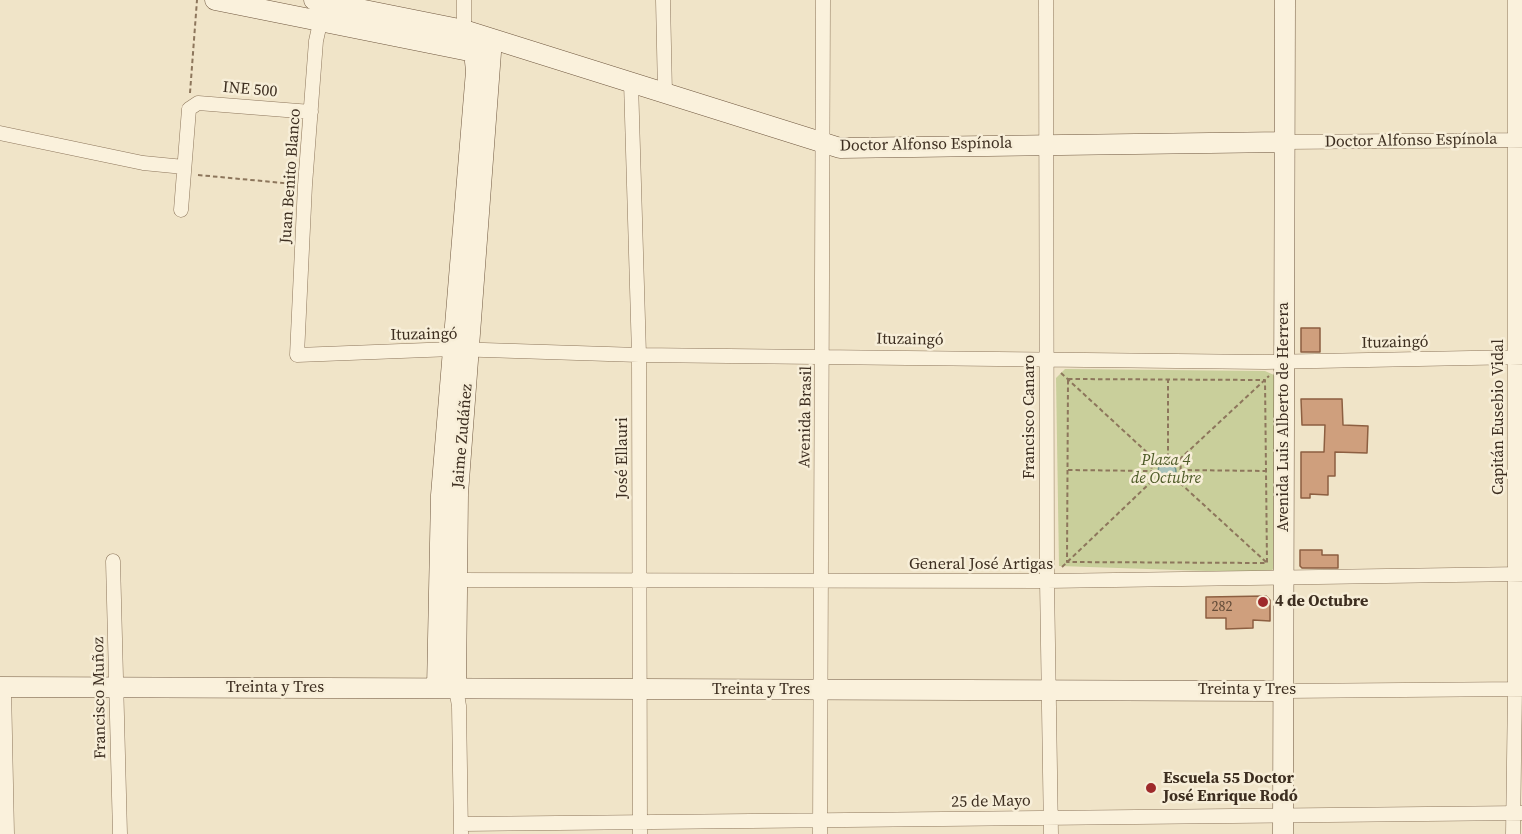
<!DOCTYPE html>
<html>
<head>
<meta charset="utf-8">
<style>
  body { margin:0 }
  canvas { display:block; background:#f0e4c8 }
</style>
</head>
<body>
<canvas width="1522" height="834"></canvas>
<script>
const g = document.querySelector('canvas').getContext('2d');
g.lineJoin = 'round';
function fill(path, color) {
  g.fillStyle = color;
  g.fill(path, 'evenodd');
}
function trace(path, color, width, dash) {
  g.strokeStyle = color;
  g.lineWidth = width;
  g.lineCap = dash ? 'butt' : 'round';
  g.setLineDash(dash || []);
  g.stroke(path);
}
function drawText(font, color, halo, rows, align = 'center') {
  g.font = font + ' "Source Serif 4",serif';
  g.lineWidth = 5;
  g.setLineDash([]);
  g.textBaseline = 'middle';
  g.strokeStyle = halo;
  g.fillStyle = color;
  for (const [text, x, y, turn = 0] of rows) {
    g.save();
    g.translate(x, y);
    g.rotate((+turn || 0) * Math.PI / 180);
    g.textAlign = isNaN(turn) ? turn : align;
    if (halo) g.strokeText(text, 0, 0);
    g.fillText(text, 0, 0);
    g.restore();
  }
}
fill(new Path2D(`
  M1065,369L1265,371L1274,375L1277,381L1275,568L1267,573L1059,566L1056,378Z`), '#c9cf9b');
const water = new Path2D(`
  M1158 471a9 9 0 1 1 18 0a9 9 0 1 1-18 0Z`);
fill(water, '#a9c4bc');
trace(water, '#6f938a', 1.5);
const building = new Path2D(`
  M1301,328H1320V352H1301Z
  M1301,399H1342L1343,425L1368,426L1367,453L1335,452V476H1328V495L1310,494V498H1301V452H1324L1325,425H1302Z
  M1300,550H1322V555H1338V568H1302L1300,566Z
  M1266,596L1270,600V621L1253,620V628L1226,629V618H1206V597Z`);
fill(building, '#cf9f7d');
trace(building, '#8d5f41', 1.5);
const street = new Path2D(`
  M464,0V30
  M663,0L665,93
  M1046,0L1047,581L1051,834
  M322,14L316,41L305,185L297,355L453,349L639,355L1265,362L1522,357
  M631,82L639,355L640,834
  M0,133L143,163L184,167
  M1283,142L1522,140
  M181,210L189,109L198,103L311,112
  M113,561L120,834
  M450,580L1047,581L1522,574
  M4,687L7,834
  M456,688L459,706L461,834
  M1283,691L1522,689
  M461,824L1522,813
  M820,834L823,0
  M1513,834L1515,689V0`);
const secondary = new Path2D(`
  M215,0L474,52L476,71L441,495L437,688
  M314,0L464,30L840,148L1283,142
  M0,687L1283,691
  M456,688L458,494L492,39
  M1283,834L1285,0`);
trace(street, '#8d765c', 15);
trace(secondary, '#6f573f', 21);
trace(new Path2D(`
  M190,93L197,0
  M198,175L294,184
  M1061,373L1152,457
  M1068,379L1265,380L1267,563L1067,562Z
  M1168,458V380
  M1181,458L1180,483L1151,482L1152,458H1181L1269,376
  M1068,470L1152,471
  M1180,470L1266,471
  M1180,483L1266,562
  M1062,567L1151,482`), '#8d765c', 2, [4.5, 3]);
trace(street, '#faf1dc', 14);
trace(secondary, '#faf1dc', 20);
for (const [x, y, r, color] of [
  [1263,602,6,"#9e2a2b"],
  [1151,788,6,"#9e2a2b"]
]) {
  const dot = new Path2D();
  dot.arc(x, y, r, 0, 2 * Math.PI);
  g.fillStyle = color;
  g.fill(dot);
  trace(dot, '#f7eed8', 2);
}
drawText('14px', '#624a37', null, [
  ["282",1222,607]
]);
drawText('16px', '#3d2e20', '#f7eed8', [
  ["INE 500",250,90,5],
  ["Doctor Alfonso Espínola",1411,141,-1],
  ["Doctor Alfonso Espínola",926,145,-1],
  ["Juan Benito Blanco",291,176,-86],
  ["Ituzaingó",424,335,-1],
  ["Ituzaingó",910,340,1],
  ["Ituzaingó",1395,343,-1],
  ["Avenida Brasil",806,417,-89],
  ["Francisco Canaro",1030,417,-90],
  ["Avenida Luis Alberto de Herrera",1284,417,-90],
  ["Capitán Eusebio Vidal",1499,417,-90],
  ["Jaime Zudáñez",463,436,-85],
  ["José Ellauri",623,458,-90],
  ["General José Artigas",981,565],
  ["Treinta y Tres",275,688],
  ["Treinta y Tres",761,690],
  ["Treinta y Tres",1247,690],
  ["Francisco Muñoz",100,698,-91],
  ["25 de Mayo",991,802,-1]
]);
drawText('italic 16px', '#4d5a26', '#f7eed8', [
  ["Plaza 4",1166,461],
  ["de Octubre",1166,479]
]);
drawText('bold 16px', '#3d2e20', '#f7eed8', [
  ["4 de Octubre",1275,602],
  ["Escuela 55 Doctor",1163,779],
  ["José Enrique Rodó",1163,797]
], 'left');
</script>
</body>
</html>
